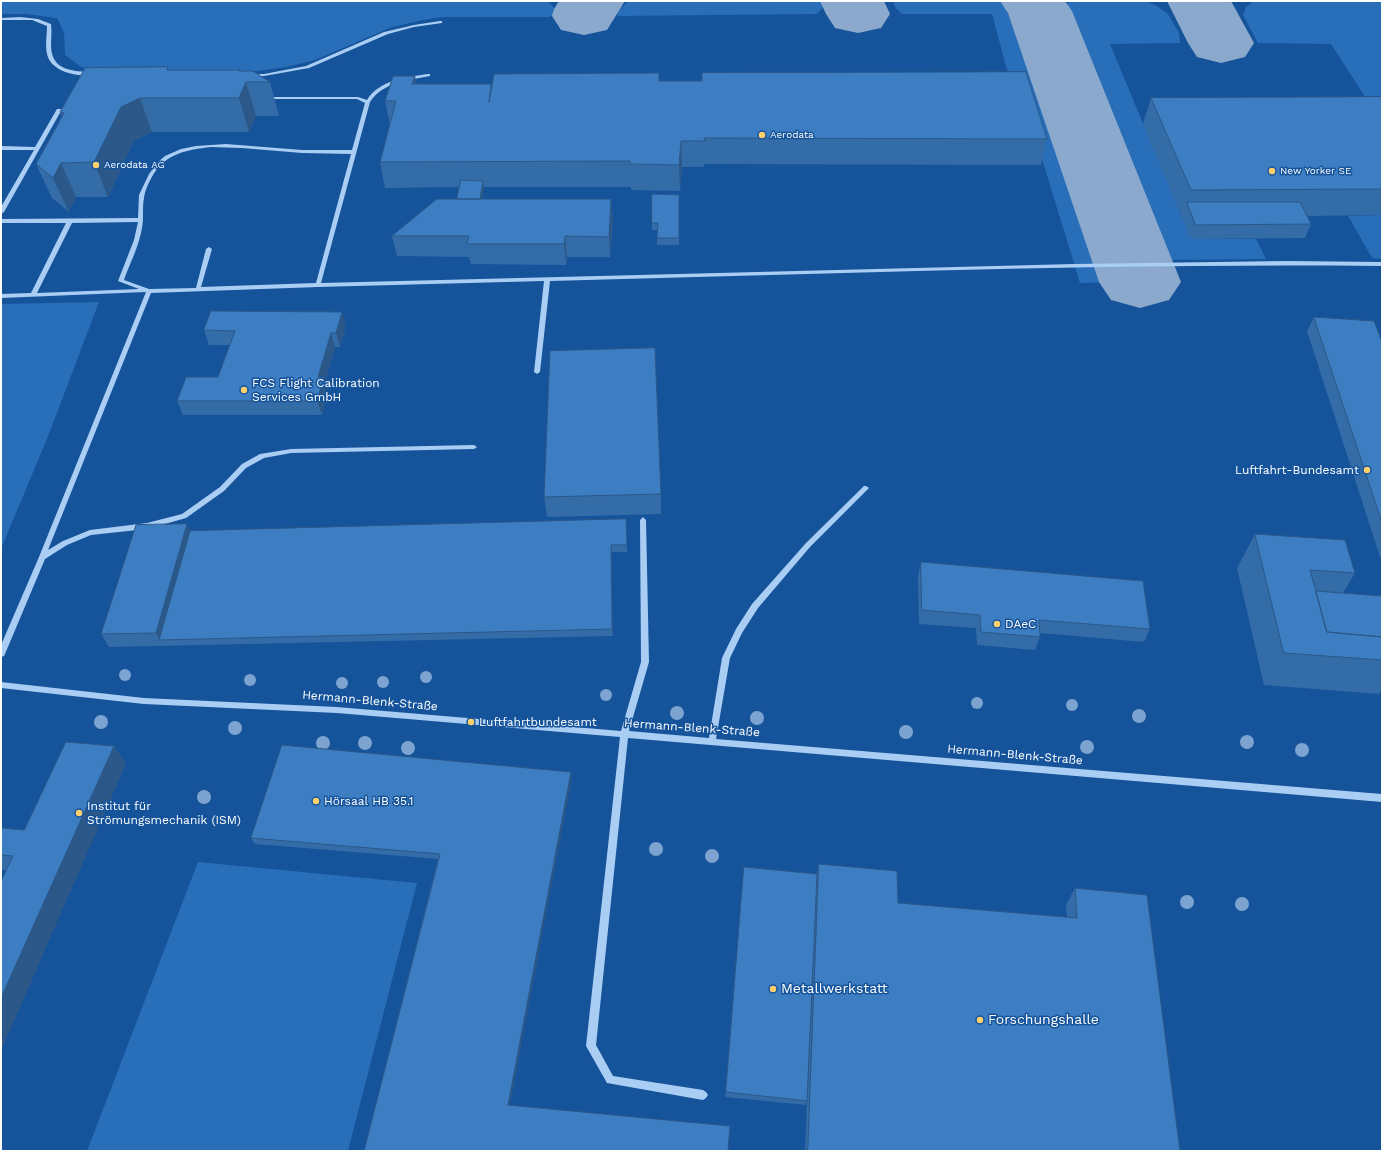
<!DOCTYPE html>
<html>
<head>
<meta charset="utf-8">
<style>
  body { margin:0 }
  #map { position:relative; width:1383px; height:1152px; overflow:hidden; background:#15539b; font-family:"Work Sans",sans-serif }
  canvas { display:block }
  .frame { position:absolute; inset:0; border:2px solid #fff; pointer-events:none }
</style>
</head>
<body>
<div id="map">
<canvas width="1383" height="1152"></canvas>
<div class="frame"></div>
</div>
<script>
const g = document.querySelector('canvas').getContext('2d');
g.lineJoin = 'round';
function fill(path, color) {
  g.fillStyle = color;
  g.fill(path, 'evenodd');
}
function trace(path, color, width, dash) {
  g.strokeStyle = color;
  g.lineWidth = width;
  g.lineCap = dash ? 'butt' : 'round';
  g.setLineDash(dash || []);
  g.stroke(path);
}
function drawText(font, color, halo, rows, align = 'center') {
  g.font = font + ' "Work Sans",sans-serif';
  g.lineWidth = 3;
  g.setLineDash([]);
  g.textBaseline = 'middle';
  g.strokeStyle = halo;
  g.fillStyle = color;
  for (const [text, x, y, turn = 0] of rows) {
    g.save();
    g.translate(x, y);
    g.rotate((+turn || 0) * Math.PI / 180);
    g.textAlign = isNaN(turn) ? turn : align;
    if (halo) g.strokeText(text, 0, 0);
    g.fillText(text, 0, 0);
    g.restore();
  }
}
fill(new Path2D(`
  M1,1H546L551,4L558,13L549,17H442L423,20L392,27L315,60L286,67L258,71H104L81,67L65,55L64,33L57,18L26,14H1Z
  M628,1H821L823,7L817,14L618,16L617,13Z
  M893,1H1010L1016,4L1027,24L1116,282L1080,283L1023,97L1014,96L992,14H902L895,7Z
  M1070,1H1145L1157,6L1168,14L1179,33L1180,43L1110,44L1191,239H1256L1266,259L1157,260L1064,24L1061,12Z
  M1254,1H1382V123L1331,44L1258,43L1243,15L1246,7Z
  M1382,215V259L1372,258L1348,216Z
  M99,302L49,434L1,549V304Z
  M198,862L417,883L348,1151H87Z`), '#286eb9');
fill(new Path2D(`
  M559,1H625L607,30L584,35L561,30L552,16L554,9Z
  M820,1H884L890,14L881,28L858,33L835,28L826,14Z
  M1000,1H1065L1072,11L1181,282L1169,300L1140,308L1111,300L1099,282L1008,13Z
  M1167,1H1231L1254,43L1245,57L1221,63L1197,57L1188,43Z`), '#8aa9cd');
fill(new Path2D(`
  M20,17L38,19L51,24C52,31 51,39 51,46C52,72 73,70 93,73V75C77,77 51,72 47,54C45,45 47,35 47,26L32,20H1V18Z
  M440,21H442V23L414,27L388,34L309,68L264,76H249L247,75L249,74H264L306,66L384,32L414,25Z
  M428,74H430V76C409,80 383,82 370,102L321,283L1074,264L1287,261L1382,262V266C1105,263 827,274 550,281L540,372L537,374L534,372L544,281L318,287L151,293L48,550L63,541L90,530L147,523L182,514L220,487L242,464L260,454L291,449L474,445L477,447L474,449L291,453L264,458L246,468L224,491L186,518L147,529L91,535L67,545L45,559L5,654L4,656L1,657V645L39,557L146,292L1,298V294L31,293L66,223H1V219L138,218L139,195L149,174L158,162L165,156L181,149L196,146L226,144L302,150H352L365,103L357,99H265L263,98L265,97H358L367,100C379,80 407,77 428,74ZM211,147L242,148L302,153L351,154L316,283L201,287L212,249L209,247L206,249L196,288L149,289L124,280C130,263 139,246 142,228C144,218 142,208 144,198C145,190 149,182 153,175C167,153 186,150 211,147ZM138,222L134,240L118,281L139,289L37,293L72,223Z
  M57,109H70L72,110L70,111H61L4,212L1,214V207L34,150H1V146L35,147Z
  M864,486H866L869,488L810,547L758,608L742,633L730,658L716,739L1382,794V802L628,738L596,1045L613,1076L703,1090L706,1092L708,1095L706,1098L703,1100L607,1083L586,1046L620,737L337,713L144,704L1,688V682L144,698L337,707L621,731L641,662L640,520L643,517L646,520L649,662L629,731L709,738L722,658L736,629L752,604L806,543Z`), '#aacdf3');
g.fillStyle = '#7da4d1';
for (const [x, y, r] of [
  [125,675,6],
  [426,677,6],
  [250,680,6],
  [383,682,6],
  [342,683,6],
  [606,695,6],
  [977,703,6],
  [1072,705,6],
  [677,713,7],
  [1139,716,7],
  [757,718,7],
  [101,722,7],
  [235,728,7],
  [906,732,7],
  [1247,742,7],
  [323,743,7],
  [365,743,7],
  [1087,747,7],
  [408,748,7],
  [1302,750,7],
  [204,797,7],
  [656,849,7],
  [712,856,7],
  [1187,902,7],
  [1242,904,7]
]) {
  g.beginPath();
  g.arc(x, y, r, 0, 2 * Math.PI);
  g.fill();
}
fill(new Path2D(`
  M168,67L169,70H240V71L270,82L279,116H256L249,132H152L134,141L108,197H76L69,212L52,198L36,164L62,117L60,112Z
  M702,73L1047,139L1041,165L704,164V167H682L680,191L631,190V187H484L482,199H611L613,220L610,257H567L566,265L471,264L469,257L397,256L392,236L457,199L459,187L385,188L380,162L390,125L385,101L417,84L492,88L659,81H702Z
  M1382,97V215L1307,216L1311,224L1305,238L1191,239L1143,124L1151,98Z
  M679,195V245H657V230H652V223Z
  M1314,317L1382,342V563L1307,331Z
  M346,326L340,347H335L325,381L328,391L322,415H183L177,401L218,377L230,345H209L204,330Z
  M661,494V514L547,517L544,497Z
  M627,526V552H611L613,636L109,647L101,634L190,531Z
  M1255,534L1355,573L1343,593L1382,596V689L1379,694L1264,685L1237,568Z
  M921,562L1150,629L1144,642L1040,633V637L1035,650L977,645L976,628L919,624L918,576Z
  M126,764L6,870H1V828L24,830Z
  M572,778L364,1151L438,859L255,844L251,838Z
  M819,864L898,903L1067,917L1066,905L1075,888L1180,1151H805L809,1053L807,1101L806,1105L725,1097L744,867L817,874Z`), '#346ca7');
fill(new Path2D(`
  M240,70L244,85L246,82L256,116L249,132L239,98V71Z
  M415,76L420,102L412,84Z
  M140,98L152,132L134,141L108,197L94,162L121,107Z
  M681,141L682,167L680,191L679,165Z
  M61,163L76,197L69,212L53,178Z
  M483,181L484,188L478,219L477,212Z
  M611,199L613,220L610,257L609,237Z
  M565,236L567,257L566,265L564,244Z
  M342,312L346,326L340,347L336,333Z
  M331,333L335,347L325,381L328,391L322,415L317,401L318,377Z
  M187,524L193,537L159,640L163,646L156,633Z
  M611,545V552L613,636L612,629Z
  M114,746L126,764L1,1051V998Z
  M571,772L572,778L509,1110L508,1105Z`), '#2b5888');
const building = new Path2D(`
  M168,67L167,70H240L239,71H253L270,82H246L239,98H140L121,107L94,162L61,163L53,178L36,164L64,113L60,112L85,68Z
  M1026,72L1047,139L704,138L705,141H681L679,165L630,164V161L380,162L396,101H385L393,76H415L412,84H491L489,102L494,74L659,73V81H702V73Z
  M1382,97V189L1191,190L1151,98Z
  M461,180L483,181L480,199H457Z
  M652,194L679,195V238H657L658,223H652Z
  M437,199H611L609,237L565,236L564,244H467L469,236H392Z
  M1187,202H1300L1311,224L1196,225Z
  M211,311L342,312L336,333H331L318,377H324L317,401H177L186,377H218L235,331L204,330Z
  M1314,317L1374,321L1382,342V522Z
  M655,348L661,494L544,497L550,351Z
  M626,519L627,545H611L612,629L159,640L190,531Z
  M187,524L156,633L101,634L136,525Z
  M1255,534L1345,540L1355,573L1310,570L1327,632L1382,637V660L1284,653Z
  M921,562L1143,581L1150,629L1039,620L1040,637L981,632L980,615L922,610Z
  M1316,591L1382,596V637L1327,632Z
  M66,742L114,746L1,998V881L13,856L1,855V828L24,830Z
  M282,745L571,772L508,1105L730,1126L728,1151H364L440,854L251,838Z
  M819,864L897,871L898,903L1077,918L1075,888L1147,895L1180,1151H808Z
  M744,867L817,874L807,1101L726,1092Z`);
fill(building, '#3d7dc2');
trace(building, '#2b5888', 1);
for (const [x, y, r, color] of [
  [762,135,4,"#ffd06c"],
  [96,165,4,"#ffd06c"],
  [1272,171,4,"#ffd06c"],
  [244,390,4,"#ffd06c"],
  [1367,470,4,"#ffd06c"],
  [997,624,4,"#ffd06c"],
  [471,722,4,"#ffd06c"],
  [316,801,4,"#ffd06c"],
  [79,813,4,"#ffd06c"],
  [773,989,4,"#ffd06c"],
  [980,1020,4,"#ffd06c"]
]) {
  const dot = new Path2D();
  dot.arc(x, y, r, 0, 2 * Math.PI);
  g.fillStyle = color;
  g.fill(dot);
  trace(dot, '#15539b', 1.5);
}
drawText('10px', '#fff', '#15539b', [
  ["Aerodata",770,135],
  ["Aerodata AG",104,165],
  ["New Yorker SE",1280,171]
], 'left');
drawText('12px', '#fff', '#15539b', [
  ["FCS Flight Calibration",252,383],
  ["Services GmbH",252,397],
  ["Luftfahrt-Bundesamt",1359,470,"right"],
  ["DAeC",1005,624],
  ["Luftfahrtbundesamt",479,722],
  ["Hörsaal HB 35.1",324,801],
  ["Institut für",87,806],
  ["Strömungsmechanik (ISM)",87,820]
], 'left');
drawText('12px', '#fff', '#15539b', [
  ["Hermann-Blenk-Straße",370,701,5],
  ["Hermann-Blenk-Straße",692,728,4],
  ["Hermann-Blenk-Straße",1015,755,5]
]);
drawText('14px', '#fff', '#15539b', [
  ["Metallwerkstatt",781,989],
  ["Forschungshalle",988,1020]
], 'left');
</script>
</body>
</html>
